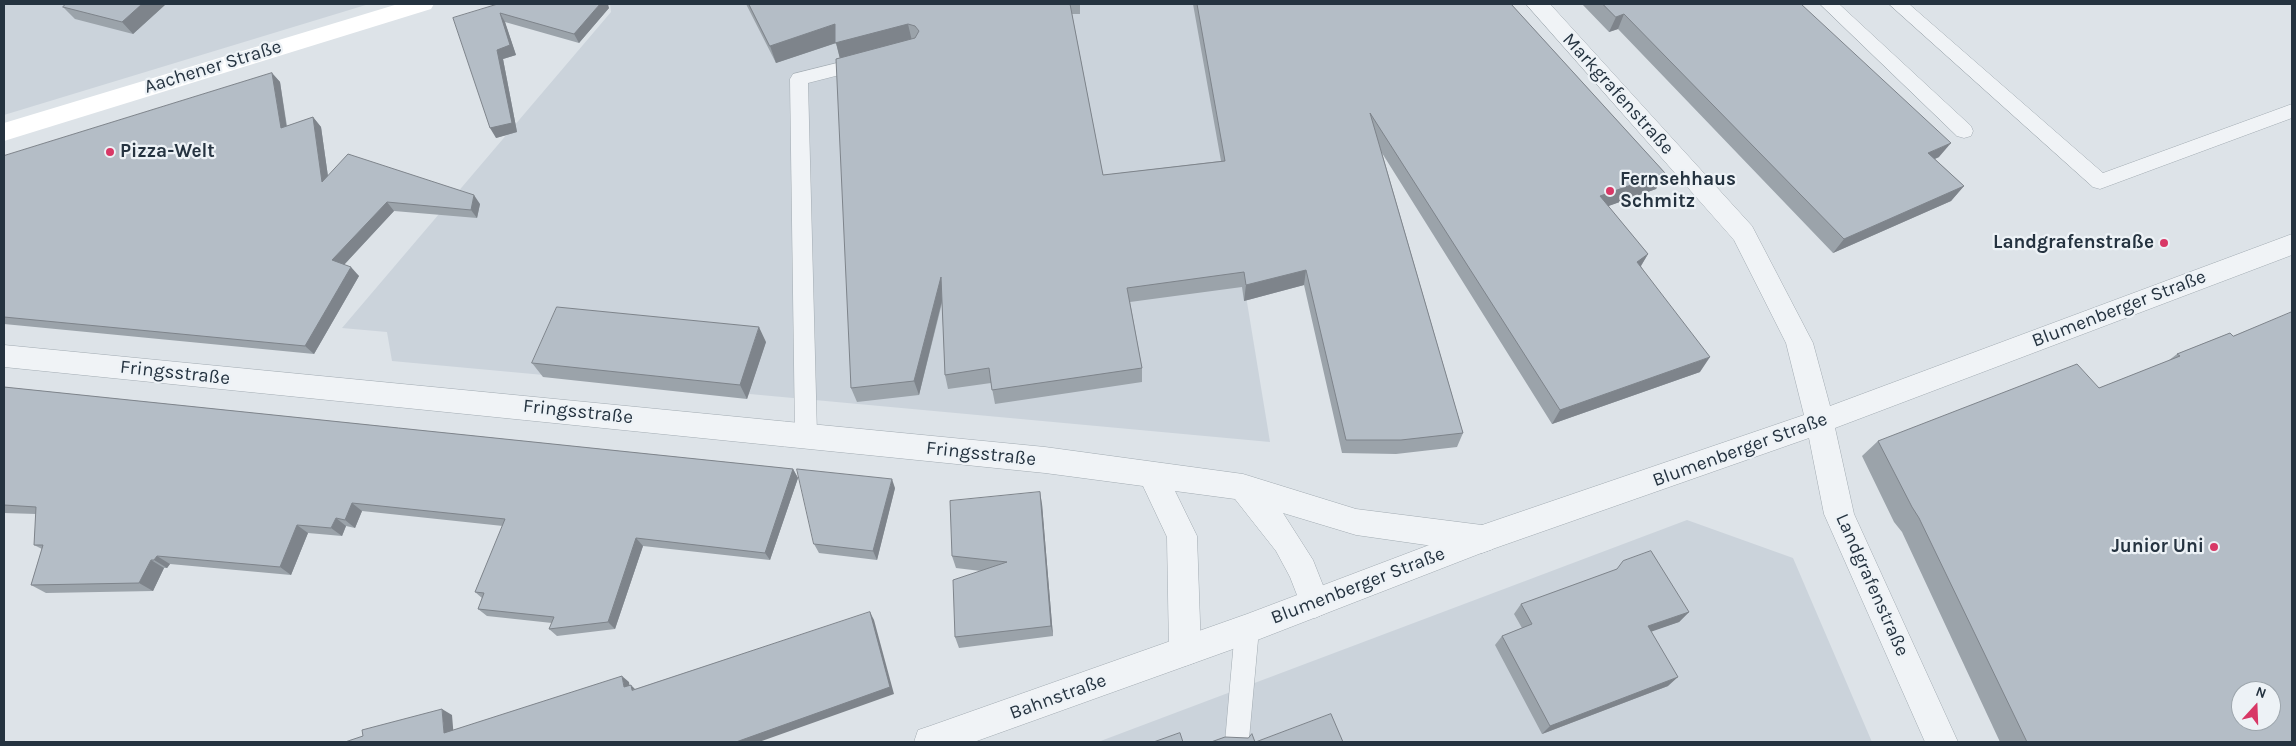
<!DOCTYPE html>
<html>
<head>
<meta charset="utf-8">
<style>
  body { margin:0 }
  #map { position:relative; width:2296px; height:746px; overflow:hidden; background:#dde3e8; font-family:Karla,sans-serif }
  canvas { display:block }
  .frame { position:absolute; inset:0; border:5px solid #253340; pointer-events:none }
  .north { position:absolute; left:2231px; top:681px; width:50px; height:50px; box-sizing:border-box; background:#edf2f6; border:1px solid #9da6ad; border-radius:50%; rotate:20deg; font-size:14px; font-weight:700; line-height:20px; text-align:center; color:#253340 }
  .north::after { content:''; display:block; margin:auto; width:18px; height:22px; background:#d83866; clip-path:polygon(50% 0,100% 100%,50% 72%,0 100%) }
</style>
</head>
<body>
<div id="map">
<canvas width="2296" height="746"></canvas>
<div class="frame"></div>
<div class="north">N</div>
</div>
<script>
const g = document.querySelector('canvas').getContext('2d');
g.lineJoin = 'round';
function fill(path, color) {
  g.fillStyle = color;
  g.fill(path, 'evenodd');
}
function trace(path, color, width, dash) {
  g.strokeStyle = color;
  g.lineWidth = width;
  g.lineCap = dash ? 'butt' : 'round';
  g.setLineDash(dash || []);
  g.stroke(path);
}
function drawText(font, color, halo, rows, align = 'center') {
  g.font = font + ' Karla,sans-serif';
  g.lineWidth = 4.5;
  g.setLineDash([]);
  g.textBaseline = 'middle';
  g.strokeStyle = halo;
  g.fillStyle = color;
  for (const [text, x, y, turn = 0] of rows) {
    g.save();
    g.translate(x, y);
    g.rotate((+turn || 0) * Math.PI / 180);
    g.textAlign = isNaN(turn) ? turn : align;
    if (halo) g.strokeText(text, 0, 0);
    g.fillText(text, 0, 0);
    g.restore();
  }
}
fill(new Path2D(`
  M4,4H369L4,115Z
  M610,4H1198L1270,442L392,361L387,332L342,328L611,12Z
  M1687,520L1793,558L1872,742H1098Z`), '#cbd3db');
const service = new Path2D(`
  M1820,4H1839L1971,126L1973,131L1971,136L1964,138L1957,136Z
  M1889,4H1909L2103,173L2292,104V118L2100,189L2093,187Z
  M865,56L871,57L874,62L871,67L808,83L817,435L814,442L806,445L798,442L795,435L790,79L793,74Z
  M1247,618L1255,621L1259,629L1249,739L1247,742H1225L1235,629L1239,621Z`);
const minor = new Path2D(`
  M4,345L1045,447L1243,474L1356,509L1482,525L1493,529L1497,539L1493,549L1482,553L1356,535L1283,513L1313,560L1330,603L1326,613L1315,618L1304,613L1290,577L1276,551L1235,499L1175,491L1197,536L1201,651L1196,662L1185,666L1174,662L1169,651L1167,537L1143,486L1045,473L4,367Z`);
const tertiary = new Path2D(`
  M1526,4H1550L1752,226L1813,343L1830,406L2292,234V255L1835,428L1854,514L1958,742H1925L1824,514L1809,438L1484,552L1247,644L974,742H914L918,730L930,726L1247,614L1482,525L1804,415L1786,343L1734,240Z`);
trace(service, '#a2abb2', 1);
trace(minor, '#a2abb2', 1);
trace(tertiary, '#a2abb2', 1);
fill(service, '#f0f3f6');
fill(minor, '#f0f3f6');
fill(tertiary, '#f0f3f6');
fill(new Path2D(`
  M398,4H434L431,9L4,141V123Z`), '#fff');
fill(new Path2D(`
  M166,4L133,34L75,19L63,7Z
  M498,4L609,8L579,43L505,22L516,55L503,59L517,132L496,138Z
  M746,4H1080V14H1072L1103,175L1221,161L1193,4H1511L1665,173L1656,189L1608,206L1648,254L1641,266L1700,372L1552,424L1382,153L1463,433L1457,447L1396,454L1342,453L1304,285L1244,301L1242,287L1130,302L1142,368V382L995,404L991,383L948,389L945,375L942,303L919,395L857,402L851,388L840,58L836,43L776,63Z
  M1582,4H1801L1939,157L1935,159L1964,186L1951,201L1833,253L1618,29L1609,32Z
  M272,73L280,82L287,126L313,117L321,127L328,176L480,204L477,218L394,211L344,265L359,276L314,354L4,324V156Z
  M2230,333L2292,742H2000L1902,532L1894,522L1862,456L1878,441L2099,388L2168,361L2177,354Z
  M766,342L747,399L543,377L532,363Z
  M4,387L793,469L798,478L770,560L643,546L615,629L557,636L549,629L552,623L487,616L478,609L482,598L475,592L503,526L362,511L355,528L346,526L342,536L308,533L291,575L170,564L167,568H164L153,591L46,593L31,585L42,549L34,545L36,514L4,513Z
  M895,488L877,560L819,553L814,544Z
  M1042,504L1053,636L959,648L955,637L981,571L956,568L952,556Z
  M1521,604L1689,612L1679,622L1651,631L1668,686L1542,734L1495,645L1502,636L1522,628L1514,614Z`), '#9ba3aa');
fill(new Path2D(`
  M142,4H166L133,34L122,22Z
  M600,4H608L609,8L579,43L574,34Z
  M500,13L505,22L516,55L503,59L517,132L496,138L490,128Z
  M1624,14L1618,29L1609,32L1616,17Z
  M835,24H908L912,41L840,59L836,43L776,63L770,46Z
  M272,73L280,82L288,137L281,128Z
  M313,117L321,127L330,191L322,182Z
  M1951,143L1939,157L1916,167L1928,153Z
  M1665,173L1656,189L1592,212L1600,196Z
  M1964,186L1951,201L1833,253L1844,239Z
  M474,195L480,204L477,218L471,210Z
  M387,202L394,211L340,269L332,260Z
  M1648,254L1639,269L1637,262Z
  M351,267L359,276L314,354L305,346Z
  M1306,270L1304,285L1244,301L1246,285Z
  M941,277L944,292L919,395L914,381Z
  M759,327L766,342L747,399L740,385Z
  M1710,357L1700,372L1552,424L1560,410Z
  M793,469L798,478L770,560L765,553Z
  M892,479L895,488L877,560L873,551Z
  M1040,492L1042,504L1053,636L1051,626Z
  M352,503L362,511L355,528L345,520Z
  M336,518L346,526L342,536L331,528Z
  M297,525L308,533L291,575L280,567Z
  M636,538L643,546L615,629L608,622Z
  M157,556L170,564L167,568L154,560Z
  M151,560L164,568L153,591L139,583Z
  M870,612L874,620L894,694L759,742H736Z
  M1689,612L1679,622L1639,636L1648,626Z
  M622,676L629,682L631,694L624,687Z
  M1678,677L1668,686L1542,734L1550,726Z
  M631,685L638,692L632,690Z
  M442,709L452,715L454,739L444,733Z`), '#7e848b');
const building = new Path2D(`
  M66,4H142L122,22L63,7Z
  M498,4H600L574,34L500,13L510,45L497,50L512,123L490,128L453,18Z
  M749,4H1070L1103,175L1225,161L1197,4H1511L1665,173L1600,196L1648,254L1637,262L1710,357L1560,410L1370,113L1463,433L1401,440H1346L1306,270L1246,285L1244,272L1127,288L1142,368L992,390L989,368L945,375L941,277L914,381L851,388L836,59L915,38L919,31L915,26L908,24L835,43V24L770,46Z
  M1603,4H1801L1951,143L1928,153L1964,186L1844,239L1624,14L1616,17Z
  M272,73L281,128L313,117L322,182L348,154L474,195L471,210L387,202L332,260L351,267L305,346L4,317V156Z
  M557,307L759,327L740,385L532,363Z
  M2292,312V742H2027L1919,518L1912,507L1878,441L2077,364L2099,388L2180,356L2177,354L2230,333L2233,336ZM2241,691H2271V721H2241Z
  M4,387L793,469L765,553L636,538L608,622L549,629L554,617L478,609L484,593L475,592L505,519L352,503L345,520L336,518L331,528L297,525L280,567L157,556L154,560H151L139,583L31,585L43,545H34L36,507L4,505Z
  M797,469L892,479L873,551L814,544Z
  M1040,492L1051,626L955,637L953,580L1007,562L952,556L950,501Z
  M1651,551L1689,612L1648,626L1678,677L1550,726L1502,636L1532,624L1521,604L1617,569L1623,561Z
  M870,612L890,687L736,742H345L363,736L362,730L442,709L444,733L622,676L624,687L631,685L632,690Z
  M1331,714L1343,742H1256Z
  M1180,733L1183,742H1154Z
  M1252,734L1255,742H1211L1225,737L1248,738Z`);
fill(building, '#b4bdc6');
trace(building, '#7e848b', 1);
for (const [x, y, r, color] of [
  [110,152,5,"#d83866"],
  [1610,191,5,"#d83866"],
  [2164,243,5,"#d83866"],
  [2214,547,5,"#d83866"]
]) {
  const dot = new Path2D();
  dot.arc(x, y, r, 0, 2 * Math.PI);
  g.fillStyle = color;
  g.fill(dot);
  trace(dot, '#edf2f6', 2);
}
drawText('19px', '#253340', '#edf2f6', [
  ["Aachener Straße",213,67,-17],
  ["Markgrafenstraße",1618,94,48],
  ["Blumenberger Straße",2119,309,-21],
  ["Fringsstraße",175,373,6],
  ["Fringsstraße",578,412,6],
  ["Blumenberger Straße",1740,450,-20],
  ["Fringsstraße",981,454,6],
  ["Landgrafenstraße",1872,585,66],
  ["Blumenberger Straße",1358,586,-21],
  ["Bahnstraße",1058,697,-20]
]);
drawText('bold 19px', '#253340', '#edf2f6', [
  ["Pizza-Welt",120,152],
  ["Fernsehhaus",1620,180],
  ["Schmitz",1620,202],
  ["Landgrafenstraße",2154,243,"right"],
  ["Junior Uni",2204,547,"right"]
], 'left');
</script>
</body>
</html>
